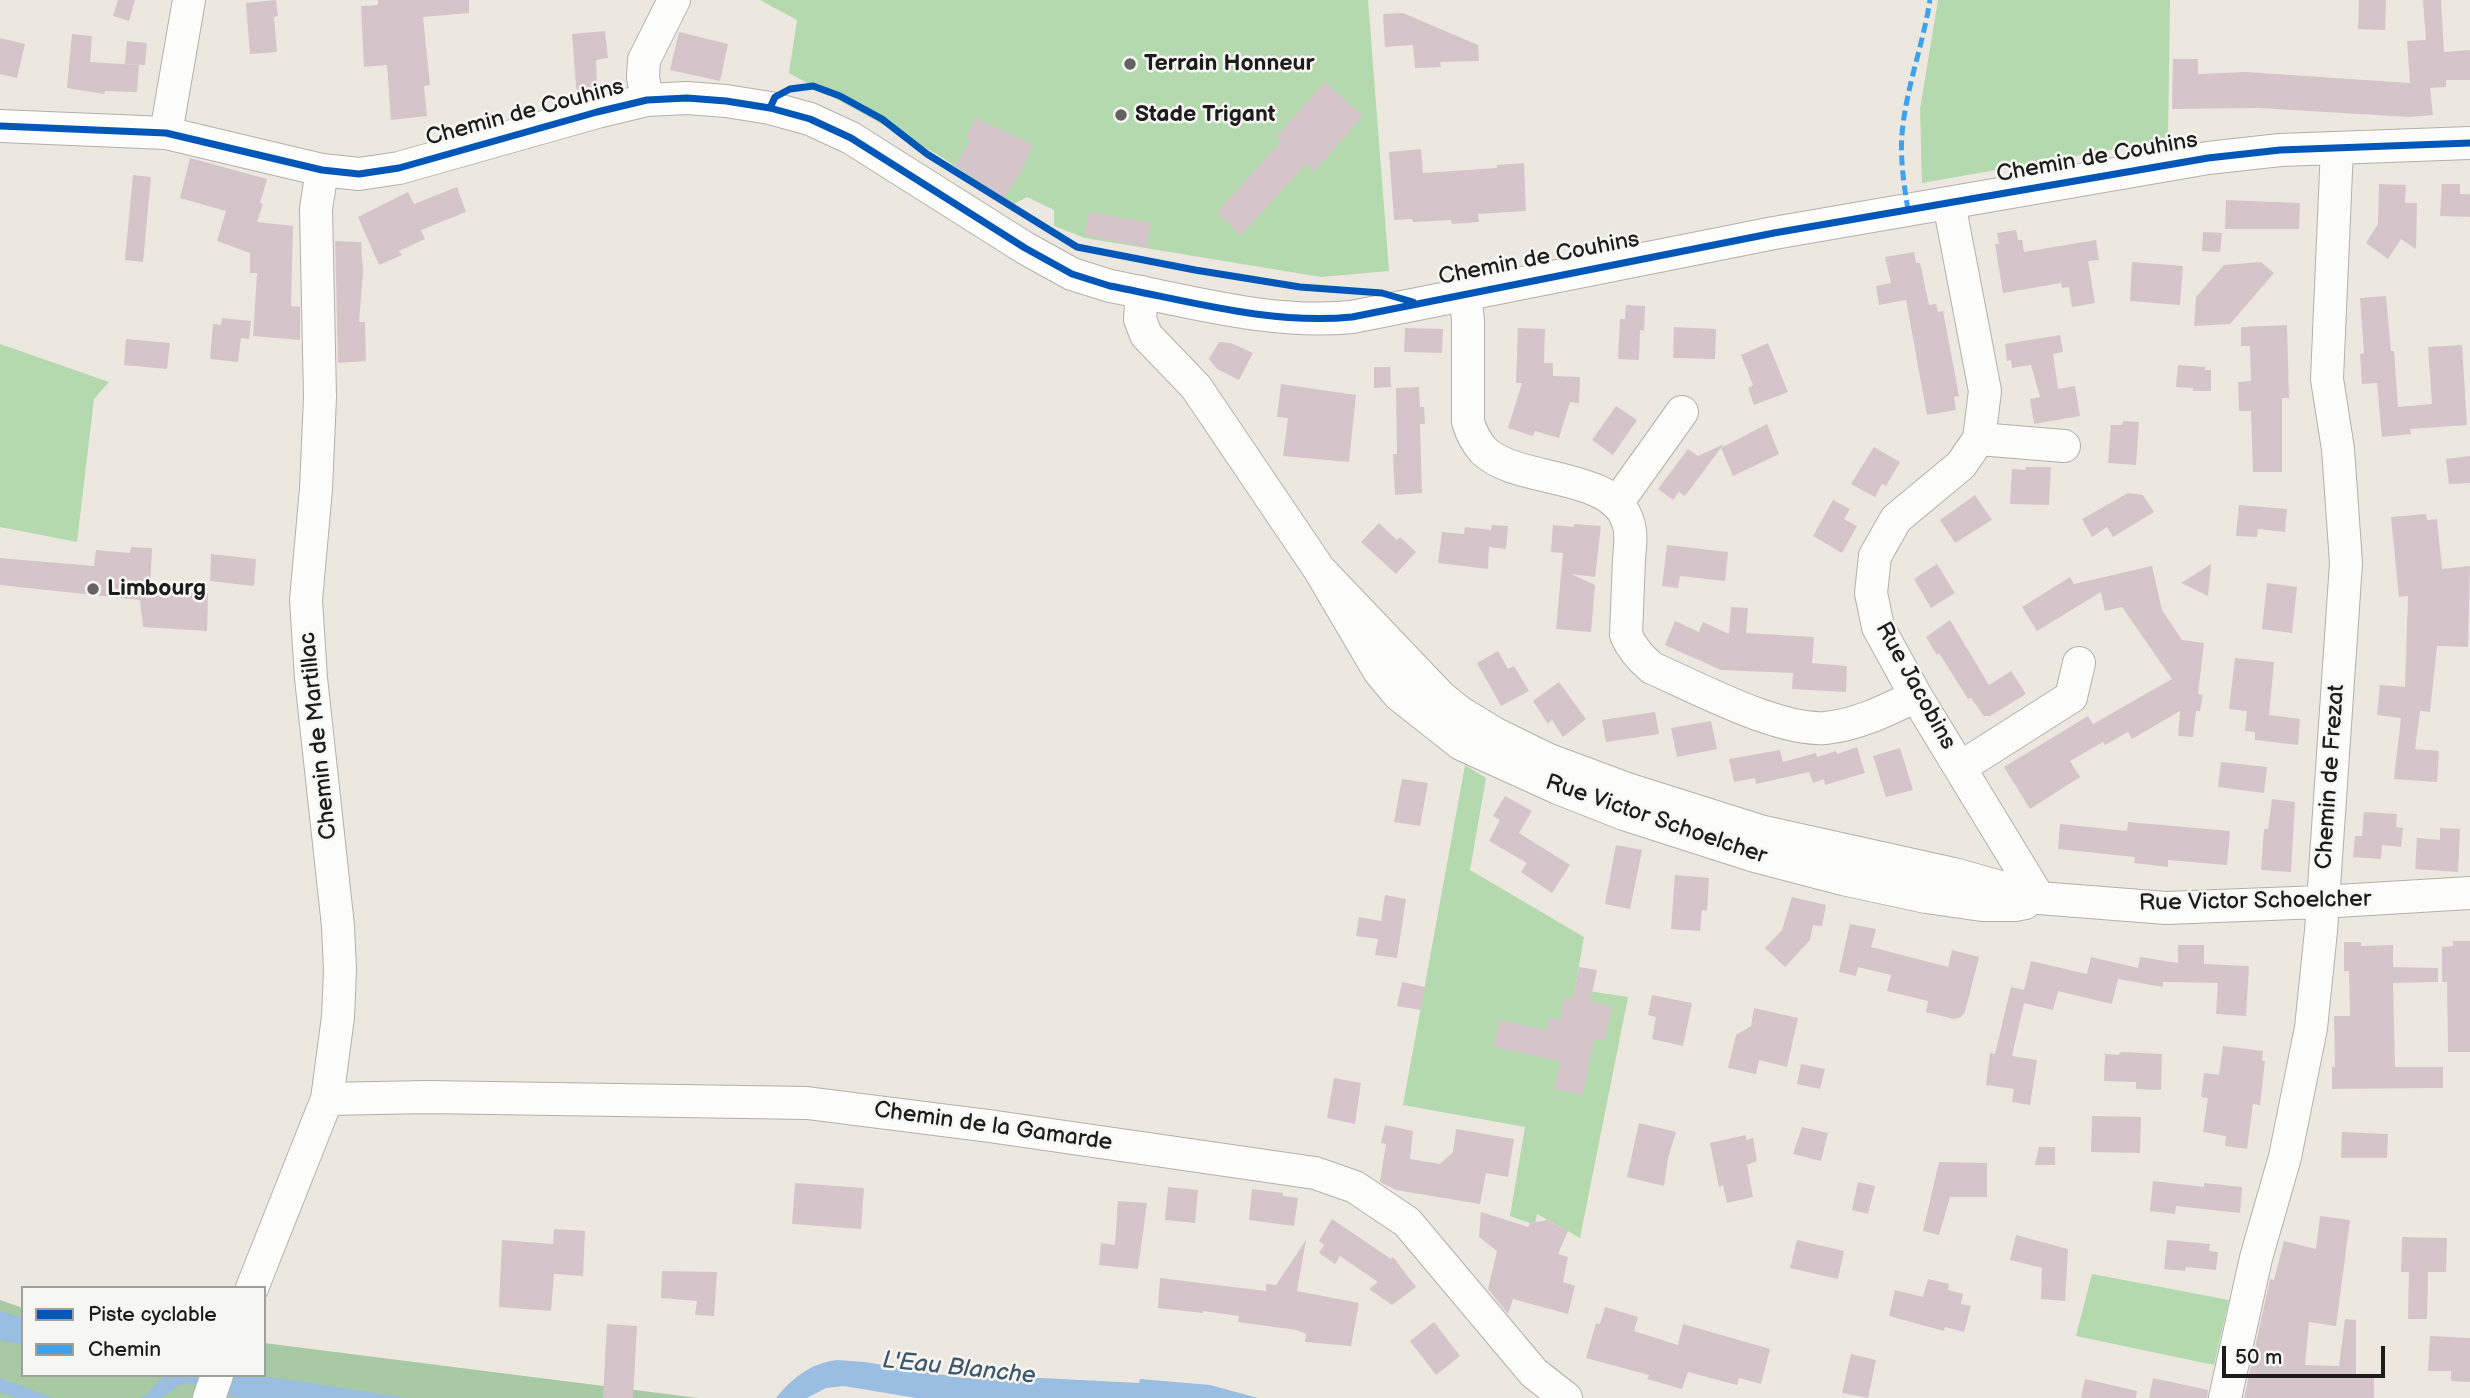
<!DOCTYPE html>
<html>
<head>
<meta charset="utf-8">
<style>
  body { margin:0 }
  #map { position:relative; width:2470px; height:1398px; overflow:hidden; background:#ece8df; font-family:"Balsamiq Sans",sans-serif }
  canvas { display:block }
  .legend { position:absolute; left:21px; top:1286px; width:245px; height:91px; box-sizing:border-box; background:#f6f6f2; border:2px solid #9f9f9c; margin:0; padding:9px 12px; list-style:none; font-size:21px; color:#1c1c1c }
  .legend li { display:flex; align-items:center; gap:14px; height:35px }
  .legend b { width:35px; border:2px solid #9f9f9c }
  .scale { position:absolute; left:2222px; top:1346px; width:163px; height:32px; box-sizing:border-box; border:4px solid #1c1c1c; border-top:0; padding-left:9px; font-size:21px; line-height:24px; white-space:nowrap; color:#1c1c1c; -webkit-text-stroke:5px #f6f6f2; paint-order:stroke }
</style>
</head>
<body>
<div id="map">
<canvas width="2470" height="1398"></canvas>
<ul class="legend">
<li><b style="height:9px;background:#0057b8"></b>Piste cyclable</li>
<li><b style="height:9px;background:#3da2ea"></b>Chemin</li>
</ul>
<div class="scale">50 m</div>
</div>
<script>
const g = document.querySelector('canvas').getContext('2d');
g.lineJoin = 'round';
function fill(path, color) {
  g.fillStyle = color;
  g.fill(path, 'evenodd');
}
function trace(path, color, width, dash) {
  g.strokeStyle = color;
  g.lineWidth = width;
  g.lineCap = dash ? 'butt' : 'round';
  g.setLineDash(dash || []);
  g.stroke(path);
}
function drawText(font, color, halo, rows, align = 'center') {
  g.font = font + ' "Balsamiq Sans",sans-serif';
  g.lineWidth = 5;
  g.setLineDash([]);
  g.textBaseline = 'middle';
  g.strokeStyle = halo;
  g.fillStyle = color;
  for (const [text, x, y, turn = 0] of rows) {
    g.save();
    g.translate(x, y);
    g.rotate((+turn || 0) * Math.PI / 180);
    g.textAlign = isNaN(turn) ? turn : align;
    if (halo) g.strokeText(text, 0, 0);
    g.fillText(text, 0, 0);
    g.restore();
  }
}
fill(new Path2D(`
  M760,0H1368L1389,271L1321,277L1085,238L1054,226V210L1027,197L1012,205L940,156L789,73L797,20Z
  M1938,0H2170L2168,140L1922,183L1920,109Z
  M0,344L109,382L94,399L77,542L0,527Z
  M1465,765L1486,778L1470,870L1584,937L1575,989L1628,997L1580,1238L1537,1214L1535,1225L1510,1216L1525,1127L1403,1105Z
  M2092,1274L2229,1300L2214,1365L2076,1336Z`), '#b5d9ae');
fill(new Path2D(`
  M0,1300L23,1308V1375H264V1343L698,1398H0Z`), '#a7c9a4');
fill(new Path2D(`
  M0,1311L23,1318V1345L0,1340Z
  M837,1360L865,1362L962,1378H1042L1139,1383L1140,1379L1210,1385L1258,1398H916L844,1386L826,1388L807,1398H776C792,1378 811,1363 837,1360Z
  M169,1375H256L408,1398H239L189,1383L180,1385L161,1398H140L173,1378Z
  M0,1378L53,1398H17L0,1392Z`), '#99bee2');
trace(new Path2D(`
  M147,1398L169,1375`), '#99bee2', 6);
fill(new Path2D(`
  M118,0H135L129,21L113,16Z
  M276,0L278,16L274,17L277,52L250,54L246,3Z
  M378,0H469V13L423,17L430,85L424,86L427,116L391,120L387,65L364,67L361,6L378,5Z
  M2359,0H2386L2385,30L2358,29Z
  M2423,0H2441L2444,52L2470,50V80H2446V87L2430,88L2433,115L2409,117L2259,108L2172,109L2173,59H2198V74L2246,72L2410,83L2407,41L2426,40Z
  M1403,13L1478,45L1479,61L1440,62L1441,67L1415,68L1413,45L1385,47L1383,14Z
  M605,31L608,58L596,60L597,89L577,97L572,34Z
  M679,32L728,44L720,81L670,70Z
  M72,34L92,36L90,62L139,65L137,92L105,91L104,94L67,88Z
  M0,38L25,44L17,78L0,74Z
  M127,41L147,43L145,65L125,64Z
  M1325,82L1363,116L1314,171L1306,164L1241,235L1217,212L1281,142L1276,137Z
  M976,118L1033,145L1022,170L1004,198L955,165L971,140L966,137Z
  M1421,149L1423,173L1497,168V165L1524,163L1526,211L1478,214L1479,222L1452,224L1451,220L1413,222L1412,219L1394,220L1389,152Z
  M190,158L267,179L260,203L263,204L257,222L293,226L291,306L300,307V340L253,336L257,273H250V253L217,241L226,211L180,198Z
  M133,175L151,177L143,262L125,260Z
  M2379,184L2406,185L2405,203H2417L2416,249L2401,239L2388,259L2366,243L2378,224Z
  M2442,184H2460V194H2470V217L2440,216Z
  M457,187L466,212L421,230L425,239L399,251L402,255L379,265L358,217L408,192L414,204Z
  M2226,200L2300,203L2299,229H2225Z
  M1089,212L1151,223L1147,247L1085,235Z
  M2016,230L2018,240H2022L2024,252L2096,240L2099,260L2088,261L2095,303L2072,307L2069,287L2062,288L2061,283L2003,293L1995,244H1999L1997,233Z
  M2203,232L2222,233L2220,252L2202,251Z
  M335,241L361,242L363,272L359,322H365L366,361L338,363Z
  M1914,252L1916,263H1920L1929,305L1936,304L1938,312L1943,311L1959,396L1954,397L1956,410L1927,415L1906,300L1879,305L1876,286L1891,283L1885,257Z
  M2132,262L2183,266L2180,305L2130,301Z
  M2261,262L2274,273L2230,324L2194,326L2196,297L2224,265Z
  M2386,296L2391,351H2394L2398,407L2432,404L2428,347L2462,345L2467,425L2410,429L2411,434L2382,437L2377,383L2362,384L2360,354L2364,353L2360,298Z
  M1626,305L1645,306L1644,331L1640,330L1639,360L1618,359L1620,319H1625Z
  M222,318L251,321L249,339L241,338L238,362L210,359L213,324L221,325Z
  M2287,325L2289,398H2282V472H2253L2251,411H2239L2238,382L2251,381L2250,346H2241V327Z
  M1674,327L1716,329L1715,359L1673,358Z
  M1405,328L1443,329L1442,353L1404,352Z
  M1518,328L1545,329L1544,363H1553V376L1580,377L1579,403L1570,402L1559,438L1535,431L1533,436L1508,428L1522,383H1516Z
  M2060,335L2063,352L2053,354L2058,389L2075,386L2080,416L2034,424L2030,399L2040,397L2031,365L2012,368L2011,360L2007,361L2005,344Z
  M126,339L170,343L167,369L124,365Z
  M1219,342L1231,343L1253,353L1239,380L1217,369L1209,359Z
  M1768,343L1788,392L1754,405L1748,388L1753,385L1741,355Z
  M2178,365L2205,367V370H2211V391H2193V388L2176,387Z
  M1374,367H1390L1391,387L1374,388Z
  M1281,384L1356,395L1349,462L1283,456L1288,418L1277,417Z
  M1419,387L1420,407H1424L1425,424H1420L1422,493L1395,495L1393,454H1397L1396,388Z
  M1616,406L1637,420L1613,455L1592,440Z
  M2123,421L2139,422L2136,465L2108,463L2111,425H2122Z
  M1767,424L1779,454L1733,476L1721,448L1685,496L1679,492L1673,500L1658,489L1688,449L1698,456L1724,444L1721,448Z
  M1874,447L1900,462L1886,486L1882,484L1875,497L1851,484Z
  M2470,456V483L2449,484L2446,459Z
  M2026,467H2051L2049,505L2010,504L2012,469L2026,470Z
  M2128,493L2143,495L2154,512L2113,537L2107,527L2092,537L2082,519Z
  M1975,495L1992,520L1955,543L1940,520Z
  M1833,500L1850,509L1844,519L1857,526L1842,553L1813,536Z
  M2239,505L2287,509L2285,532L2258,529L2257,537L2236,536Z
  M2426,514L2427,520L2437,519L2442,569L2470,566L2468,647L2437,646L2430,712L2420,711L2415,749L2439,751L2437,782L2394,779L2401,718L2377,715L2380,685L2405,687L2408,596L2399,597L2391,517Z
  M1379,523L1397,540L1400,537L1416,552L1396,574L1361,542Z
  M1574,524L1601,526L1595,577L1571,574L1595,585L1591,632L1556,629L1563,553L1551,552L1553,525L1574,527Z
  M1492,525L1508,526L1506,549L1489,547L1488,569L1438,563L1442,532L1464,534L1465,527L1491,530Z
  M1667,545L1728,552L1725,581L1680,576L1678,588L1662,586Z
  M131,547L152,548L150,590L208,593L207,631L143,627L140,600L0,585V558L94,566L96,550L130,553Z
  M211,554L256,559L254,586L210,581Z
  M1937,564L1955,593L1931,608L1914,579Z
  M2211,564L2208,596L2181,583Z
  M2152,566L2162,610L2182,640L2204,643L2198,694L2203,695L2200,711H2196L2193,737L2178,736L2180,711L2132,739L2128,732L2105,745L2103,742L2070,761L2080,777L2030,809L2004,767L2088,716L2093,724L2172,679L2122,607L2105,611L2101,592L2037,631L2022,607L2070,577L2074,584Z
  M2267,583L2297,587L2292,633L2262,629Z
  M1731,607L1748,608L1746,633L1814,637L1812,663L1847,666L1846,692L1792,689L1793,673L1721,670L1665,645L1675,621L1699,632L1703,622L1729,634Z
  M1950,620L1989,685L2011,671L2026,694L1990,716H1984L1971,698L1968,699L1939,653L1937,655L1926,637Z
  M1498,651L1508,669L1514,666L1529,691L1501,706L1477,663Z
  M2235,658L2274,662L2269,715L2300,719L2298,745L2255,740V732L2245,731L2247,711L2229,709Z
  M1559,682L1586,719L1563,737L1552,720L1548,724L1533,701Z
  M1655,712L1659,734L1606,742L1602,720Z
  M1711,721L1717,749L1677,757L1671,728Z
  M1857,747L1865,773L1825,785L1824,779L1813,783L1809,772L1756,784L1755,778L1734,782L1729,759L1780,750L1783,762L1816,753L1817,757L1836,751L1837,754Z
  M1900,748L1913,790L1886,797L1873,756Z
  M2221,762L2267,767L2264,793L2218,787Z
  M1402,779L1428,783L1420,826L1394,822Z
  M1505,796L1532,811L1519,833L1570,865L1552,893L1521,872L1527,863L1489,841L1500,820L1493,816Z
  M2272,799L2295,802L2291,872L2261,870L2264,829H2268Z
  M2364,812L2397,814L2396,827L2403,828L2401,847L2382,845L2381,859L2353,857L2355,836H2362Z
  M2128,822L2230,831L2227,865L2168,860V867L2134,863L2135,857L2058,849L2060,824L2127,831Z
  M2440,828L2460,829L2458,872L2415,869L2417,838L2440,840Z
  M1616,845L1642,850L1630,909L1605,904Z
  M1675,875L1709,878L1707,911L1702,910L1700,931L1671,929Z
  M1385,895L1406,899L1397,958L1375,955L1378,939L1356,936L1359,917L1381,921Z
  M1792,897L1826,905L1822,926L1813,925L1810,940L1785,967L1765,948L1782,930Z
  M1850,924L1876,929L1871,947L1948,967L1952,950L1979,957L1965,1012L1961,1017L1954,1019L1926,1012L1928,1001L1887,991L1891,975L1858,967L1856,976L1839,972Z
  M2453,941H2470V1052H2448L2447,982H2442V947L2453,946Z
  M2344,942H2361V946L2393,945V967L2438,968V982L2393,983L2395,1067H2443V1088L2332,1089V1067H2335L2334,1016H2350L2349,971H2344Z
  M2178,945H2204V964L2249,966L2246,1016L2216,1014L2218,983L2163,982V987L2118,979L2112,1004L2058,991L2053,1010L2024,1003L2012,1056L2037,1060L2030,1105L2012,1102L2014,1089L1986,1085L1990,1053L1995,1054L2011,987L2024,990L2031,961L2087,974L2091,957L2138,968L2140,957L2178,963Z
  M1579,967L1597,970L1590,1002L1612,1006L1605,1041L1594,1039L1583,1095L1554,1089L1560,1061L1494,1047L1499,1020L1547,1030L1549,1018L1560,1020L1564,996L1573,998Z
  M1402,982L1425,987L1421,1010L1397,1006Z
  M1652,995L1692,1003L1683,1046L1652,1039L1656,1017L1648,1015Z
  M1754,1008L1798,1018L1787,1067L1759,1060L1756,1074L1728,1068L1736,1035L1751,1026Z
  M2223,1046L2263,1051L2262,1061H2265L2260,1105L2253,1104L2247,1149L2225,1146L2226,1136L2203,1132L2208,1098L2201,1097L2204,1073L2219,1075Z
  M2121,1052L2162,1054L2161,1090L2136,1089V1082L2104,1081L2105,1054L2118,1055Z
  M1801,1064L1825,1069L1820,1089L1797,1084Z
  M1334,1078L1361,1083L1355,1124L1327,1118Z
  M2092,1116L2141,1117L2140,1153L2091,1152Z
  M1639,1123L1676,1132L1668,1158L1664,1186L1627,1177Z
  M1385,1125L1413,1131L1410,1159L1440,1164L1453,1152L1456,1129L1514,1139L1508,1177L1486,1173L1480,1204L1396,1190L1380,1182L1386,1144L1381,1143Z
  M1802,1127L1828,1133L1821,1161L1793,1154Z
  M2342,1132L2388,1134L2387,1158H2341Z
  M1746,1135V1140L1753,1138L1757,1161L1747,1165L1753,1197L1727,1203L1723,1185L1719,1187L1710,1143Z
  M2039,1147H2055V1165H2035Z
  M1939,1162L1987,1163V1197H1950L1939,1235L1923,1231Z
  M2153,1181L2204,1187V1183L2242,1187L2240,1213L2176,1206L2175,1214L2150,1211Z
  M1858,1182L1875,1186L1868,1214L1852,1210Z
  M795,1183L864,1188L861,1229L792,1224Z
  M1168,1187L1198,1190L1195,1223L1165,1220Z
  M1252,1189L1283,1193V1196L1298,1198L1294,1226L1249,1220Z
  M1118,1201L1147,1203L1138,1269L1099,1265L1101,1243L1115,1245Z
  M1481,1212L1528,1227L1530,1223L1547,1220L1568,1231L1558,1254L1568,1257L1563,1282L1575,1286L1568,1314L1513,1299L1508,1314L1488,1289L1497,1251L1479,1237Z
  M2320,1216L2350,1220L2336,1326L2309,1322L2305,1365L2339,1366L2345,1319L2356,1320V1377L2374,1376V1398H2244L2270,1279L2274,1280L2284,1241L2316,1249Z
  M1332,1219L1391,1259L1393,1257L1416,1287L1392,1305L1369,1289L1378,1282L1340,1256L1335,1264L1319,1253L1324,1245L1319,1241Z
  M554,1229L585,1231L583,1276L554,1274L551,1311L499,1307L502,1240L553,1244Z
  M2016,1235L2068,1249L2065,1301L2041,1299L2042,1268L2010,1260Z
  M2402,1237L2447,1238L2446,1272H2428L2427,1319H2408L2409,1272H2401Z
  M1306,1240L1297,1291L1359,1303L1351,1346L1305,1342L1306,1334L1297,1330L1238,1322L1239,1316L1203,1311V1313L1158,1308L1160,1278L1266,1291V1284L1276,1285Z
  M1797,1240L1844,1251L1838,1279L1790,1268Z
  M2167,1240L2210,1244L2209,1251L2218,1252L2216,1270L2186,1267L2185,1271L2164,1269Z
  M662,1271L717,1272L714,1316L695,1315L697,1301L661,1298Z
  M1928,1279L1949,1284L1948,1290L1963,1294L1961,1304L1971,1306L1964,1332L1945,1327L1944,1331L1889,1316L1895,1290L1923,1297Z
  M1605,1307L1638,1317L1634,1331L1678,1345L1683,1324L1770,1349L1761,1384L1739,1378L1737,1385L1688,1372L1682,1389L1647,1379L1649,1375L1586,1358L1596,1323L1600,1324Z
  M1434,1322L1460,1356L1436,1375L1410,1341Z
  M607,1324L637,1326L633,1398H603Z
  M2430,1336L2470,1338V1382L2451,1381V1371H2428Z
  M1851,1354L1876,1360L1868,1398L1842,1393Z
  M2153,1378L2208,1390L2207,1398H2149Z
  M2085,1379L2137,1391L2136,1398H2081Z`), '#d5c5ca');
const minor = new Path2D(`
  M647,100L643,77L644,60L674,0
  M0,126L166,133L322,170L359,174L399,168L597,112L647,100L687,98L726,101L770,108L810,119L851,138L1025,248L1072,274L1110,286C1189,301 1271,325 1352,317L1774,233L2208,158L2280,150L2470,143
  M166,133L189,0
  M1949,203L1985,391L1979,439L1961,465L1896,519L1875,556L1871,593L1878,627L1916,696L2039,898
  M1142,292L1140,319L1146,335L1196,387L1319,569L1379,671L1399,695L1461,744L1558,788L1624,814L1755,856L1843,879L1926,897L1982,905H2015L2025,903
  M1465,293L1468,320V422C1471,432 1476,442 1483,450C1516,484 1613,471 1628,522C1632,533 1630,547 1629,559C1628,584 1627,610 1626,635C1632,649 1640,658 1652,668C1696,687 1777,731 1825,728C1857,725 1887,710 1916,696
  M1979,439L2064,446
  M1617,503L1682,412
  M1319,569L1441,697L1461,713L1494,733L1549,760L1627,789L1760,831L1954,874L2039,898L2166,908L2321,902L2470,893
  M1961,767L2071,697L2079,663
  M327,1099L427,1097L807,1103L989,1126L1315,1173L1355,1187L1407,1222L1534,1373L1566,1398
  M252,1288L327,1099L338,1017L340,970L338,926L311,678L306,600L316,489L320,397L316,209L322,170
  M209,1398L217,1375
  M2225,1398L2256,1258L2285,1157L2311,1028L2321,931L2346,563L2338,449L2327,379L2337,148`);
trace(minor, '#b2b0aa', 34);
trace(minor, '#fcfcfa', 32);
trace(new Path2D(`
  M1908,210C1904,185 1900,159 1902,134C1906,88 1923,45 1930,0`), '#3da2ea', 5, [10, 5]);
trace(new Path2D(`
  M770,108L775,97L790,89L813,86L840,96L882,119L927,154L1077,247L1195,270L1300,287L1382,293L1413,302
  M0,126L166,133L322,170L359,174L399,168L597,112L647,100L687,98L726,101L770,108L810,119L851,138L1025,248L1072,274L1110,286C1189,301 1271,325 1352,317L1774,233L2208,158L2280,150L2470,143`), '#0057b8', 7);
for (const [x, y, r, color] of [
  [1130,64,7,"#656360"],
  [1121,115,7,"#656360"],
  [93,589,7,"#656360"]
]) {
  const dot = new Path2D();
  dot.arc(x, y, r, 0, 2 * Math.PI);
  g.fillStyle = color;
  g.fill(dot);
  trace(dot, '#f6f6f2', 2.5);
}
drawText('bold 23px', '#1c1c1c', '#f6f6f2', [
  ["Terrain Honneur",1144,64],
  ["Stade Trigant",1135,115],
  ["Limbourg",107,589]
], 'left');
drawText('23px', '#1c1c1c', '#f6f6f2', [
  ["Chemin de Couhins",525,113,-15],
  ["Chemin de Couhins",2097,158,-10],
  ["Chemin de Couhins",1539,259,-11],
  ["Rue Jacobins",1915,686,61],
  ["Chemin de Martillac",319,736,-96],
  ["Chemin de Frezat",2331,777,-86],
  ["Rue Victor Schoelcher",1656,820,19],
  ["Rue Victor Schoelcher",2255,902,-1],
  ["Chemin de la Gamarde",993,1127,8]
]);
drawText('italic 24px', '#40566c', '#f6f6f2', [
  ["L'Eau Blanche",959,1369,6]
]);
</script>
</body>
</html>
